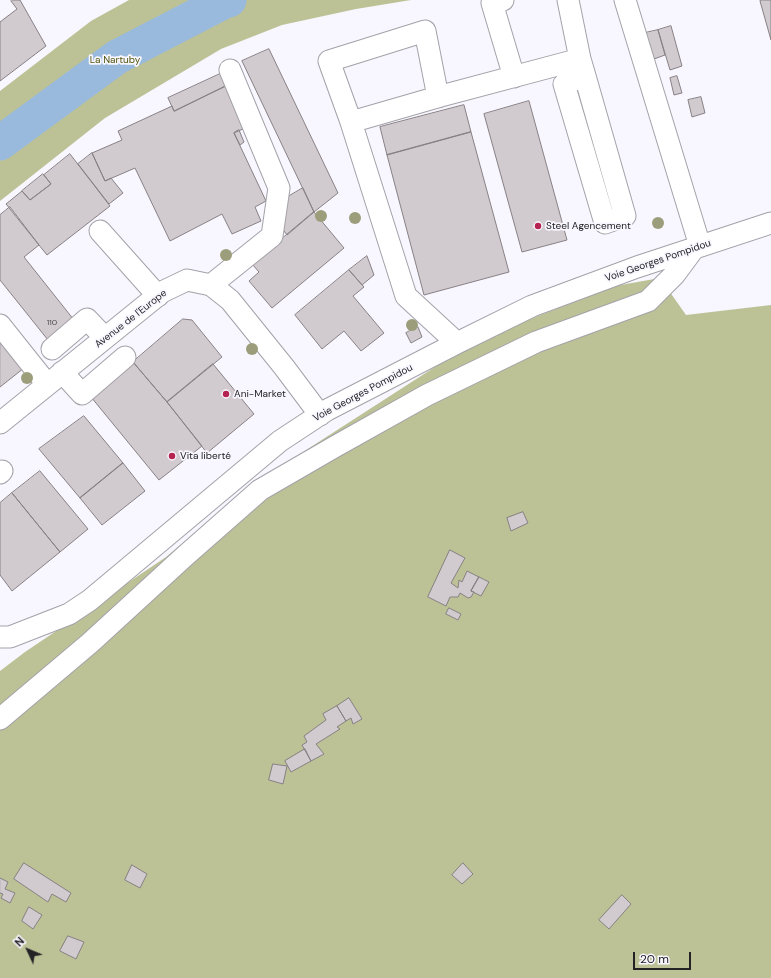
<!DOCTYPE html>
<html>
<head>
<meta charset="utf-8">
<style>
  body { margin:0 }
  #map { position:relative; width:771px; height:978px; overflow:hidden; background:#f8f6fe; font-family:"DM Sans",sans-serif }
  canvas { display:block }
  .north { position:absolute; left:8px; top:930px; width:40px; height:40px; -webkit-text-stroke:3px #f8f6fe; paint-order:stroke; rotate:314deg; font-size:11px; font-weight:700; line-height:16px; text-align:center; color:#232225 }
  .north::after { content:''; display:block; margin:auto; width:14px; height:18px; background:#232225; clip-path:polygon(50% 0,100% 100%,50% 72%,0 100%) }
  .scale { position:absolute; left:633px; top:952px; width:58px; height:18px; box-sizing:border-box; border:2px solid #232225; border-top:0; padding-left:5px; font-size:12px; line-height:14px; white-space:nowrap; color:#232225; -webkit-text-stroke:3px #f8f6fe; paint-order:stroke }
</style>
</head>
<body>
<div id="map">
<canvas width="771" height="978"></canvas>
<div class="north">N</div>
<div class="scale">20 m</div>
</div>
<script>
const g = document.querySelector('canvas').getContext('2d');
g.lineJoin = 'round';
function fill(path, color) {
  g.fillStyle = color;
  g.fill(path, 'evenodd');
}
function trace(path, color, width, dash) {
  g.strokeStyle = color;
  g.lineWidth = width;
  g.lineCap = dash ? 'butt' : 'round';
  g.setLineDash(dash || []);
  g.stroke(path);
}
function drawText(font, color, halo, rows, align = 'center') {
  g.font = font + ' "DM Sans",sans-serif';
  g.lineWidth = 3.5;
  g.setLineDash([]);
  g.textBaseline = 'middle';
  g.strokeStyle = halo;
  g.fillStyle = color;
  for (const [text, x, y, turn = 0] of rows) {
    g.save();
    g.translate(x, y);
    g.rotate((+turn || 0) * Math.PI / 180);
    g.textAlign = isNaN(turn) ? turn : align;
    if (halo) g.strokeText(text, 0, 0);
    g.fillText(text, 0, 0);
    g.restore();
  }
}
fill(new Path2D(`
  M129,0H411L356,9L282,25L221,49L105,118L0,201V91L91,21Z
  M660,278L686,315L771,305V978H0V671L25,652L166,557L255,483L438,365L520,323L615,286Z`), '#bcc296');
trace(new Path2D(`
  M0,143L117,57L225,1L229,0`), '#99badc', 35);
const building = new Path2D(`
  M12,0H20L46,46L0,81V22L17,9L11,1Z
  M762,0H771V40L760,1Z
  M671,26L682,66L670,70L658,30Z
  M658,30L665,55L654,59L649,42L647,43L645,33Z
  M269,49L338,193L314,212L242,61Z
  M220,74L226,86L174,111L168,98Z
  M677,76L682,93L674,95L670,78Z
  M226,86L245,128L234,133L266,201L255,207L261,221L232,234L222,214L170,241L135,168L105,181L92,153L122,140L118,131L172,106L174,111Z
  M701,97L705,113L692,117L688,100Z
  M529,101L567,240L522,252L484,114Z
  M464,105L471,132L387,155L380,127Z
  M239,130L244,142L240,145L234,133Z
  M471,132L509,272L424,295L387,155Z
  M92,153L105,181L111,178L123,193L109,204L78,164Z
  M70,154L110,206L47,255L6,204L22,191L30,200L51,184L44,175Z
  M43,174L51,184L30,200L22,191Z
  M303,188L314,212L287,235L278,223L289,196Z
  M10,207L39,245L24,257L74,320L48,340L0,280V215Z
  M314,212L344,248L272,308L249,281L259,272L252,264Z
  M367,256L374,275L362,285L349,270Z
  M349,270L364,287L353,296L384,333L361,351L344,331L322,349L295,315Z
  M183,319L192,320L222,357L167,402L133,362Z
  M418,327L422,337L411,343L406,333Z
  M0,337L24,368L0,387Z
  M133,362L167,402L202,446L159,480L91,397Z
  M213,364L254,414L207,453L167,402Z
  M84,416L123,463L80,498L39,449Z
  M123,463L145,491L102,525L80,498Z
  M40,471L88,529L60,552L12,493Z
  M12,493L60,552L12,591L0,575V503Z
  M523,512L528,523L511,531L507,518Z
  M450,550L465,558L451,583L458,588L459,580L462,582L467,571L479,577L471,591L474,592L471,597L468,598L460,593L458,597H450L446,606L428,597Z
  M479,577L489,582L481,596L471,591Z
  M449,608L461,614L458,620L446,614Z
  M349,698L362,719L353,724L351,718L346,721L337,706Z
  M337,706L346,721L337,727L340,729L316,744L324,754L311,761L302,745L307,742L304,736L326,720L323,714Z
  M305,749L311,761L291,772L285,761Z
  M273,764L287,766L283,784L269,780Z
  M24,863L71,893L66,902L52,894L48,902L14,879Z
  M463,863L473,874L462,884L452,875Z
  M132,865L147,874L140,888L125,880Z
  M0,878L8,882L5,889L15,893L10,903L1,898L3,894L0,893Z
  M622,895L631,904L609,929L599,920Z
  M29,907L42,915L33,929L22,921Z
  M68,936L84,942L76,959L60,951Z`);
fill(building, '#d1cacf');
trace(building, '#878185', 1);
const minor = new Path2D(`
  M503,0L492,3L514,77
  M625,0L700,246
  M580,59L585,76L625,216L605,223L564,84L585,76
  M351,122L329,61L425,31L438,97
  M100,231L158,296
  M211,285L272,236L279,188L230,70
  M0,325L47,384
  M457,343L406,296L351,122L441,96L580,59L568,0
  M52,349L87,319L105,338
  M62,372L82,394L125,357
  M0,423L162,292L187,280L211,285L230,300L284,367L320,415
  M0,473L2,471
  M0,637H10L69,614L90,600L280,441L327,410L457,343L532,306L637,267L771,223
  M0,719L90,643L185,556L260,490L336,446L427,395L536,342L648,301L675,274L695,247`);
trace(minor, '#a4a2a9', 23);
trace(minor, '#fff', 21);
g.fillStyle = '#9c9e7b';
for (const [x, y] of [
  [321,216],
  [355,218],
  [658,223],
  [226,255],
  [412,325],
  [252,349],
  [27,378]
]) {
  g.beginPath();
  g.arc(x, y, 6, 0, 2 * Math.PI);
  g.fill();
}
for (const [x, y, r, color] of [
  [538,226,4,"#b52450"],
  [226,394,4,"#b52450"],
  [172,456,4,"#b52450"]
]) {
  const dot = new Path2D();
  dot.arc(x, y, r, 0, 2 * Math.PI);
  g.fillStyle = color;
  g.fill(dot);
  trace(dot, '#f8f6fe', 1.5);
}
drawText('8px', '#4e4c50', null, [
  ["110",52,323]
]);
drawText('10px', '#50560f', '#f8f6fe', [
  ["La Nartuby",115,60]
]);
drawText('10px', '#232225', '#f8f6fe', [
  ["Steel Agencement",546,226],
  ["Ani-Market",234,394],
  ["Vita liberté",180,456]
], 'left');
drawText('10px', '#232225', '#f8f6fe', [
  ["Voie Georges Pompidou",658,261,-19],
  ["Avenue de l'Europe",131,319,-38],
  ["Voie Georges Pompidou",363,393,-28]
]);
</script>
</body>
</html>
